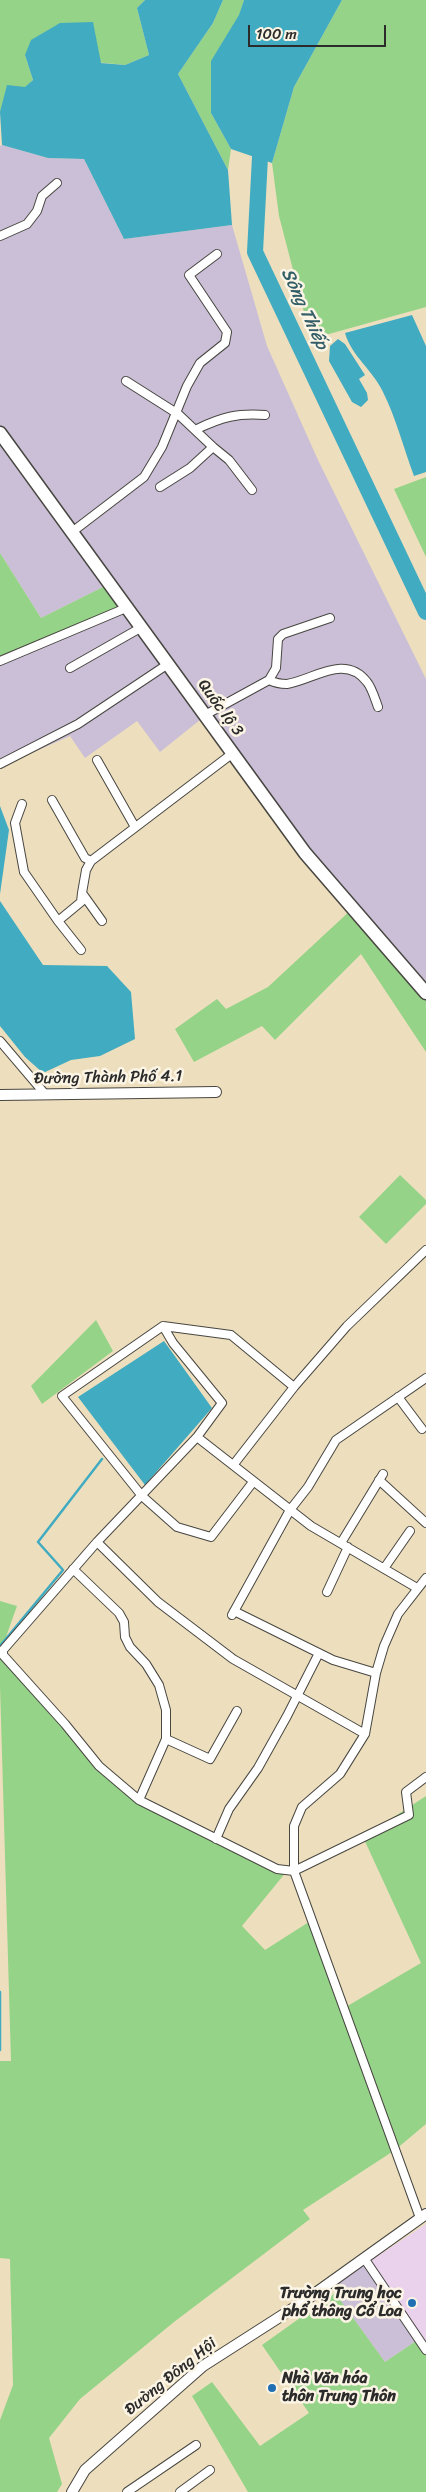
<!DOCTYPE html>
<html>
<head>
<meta charset="utf-8">
<style>
  body { margin:0 }
  #map { position:relative; width:426px; height:2492px; overflow:hidden; background:#eddfbd; font-family:Sriracha,sans-serif }
  canvas { display:block }
  .scale { position:absolute; left:248px; top:25px; width:138px; height:22px; box-sizing:border-box; border:2px solid #2b2b2b; border-top:0; padding-left:6px; font-size:15px; line-height:18px; white-space:nowrap; color:#2b2b2b; -webkit-text-stroke:4px #fcf5e5; paint-order:stroke }
</style>
</head>
<body>
<div id="map">
<canvas width="426" height="2492"></canvas>
<div class="scale">100 m</div>
</div>
<script>
const g = document.querySelector('canvas').getContext('2d');
g.lineJoin = 'round';
function fill(path, color) {
  g.fillStyle = color;
  g.fill(path, 'evenodd');
}
function trace(path, color, width, dash) {
  g.strokeStyle = color;
  g.lineWidth = width;
  g.lineCap = dash ? 'butt' : 'round';
  g.setLineDash(dash || []);
  g.stroke(path);
}
function drawText(font, color, halo, rows, align = 'center') {
  g.font = font + ' Sriracha,sans-serif';
  g.lineWidth = 5;
  g.setLineDash([]);
  g.textBaseline = 'middle';
  g.strokeStyle = halo;
  g.fillStyle = color;
  for (const [text, x, y, turn = 0] of rows) {
    g.save();
    g.translate(x, y);
    g.rotate((+turn || 0) * Math.PI / 180);
    g.textAlign = isNaN(turn) ? turn : align;
    if (halo) g.strokeText(text, 0, 0);
    g.fillText(text, 0, 0);
    g.restore();
  }
}
fill(new Path2D(`
  M426,2224V2345L370,2261Z`), '#ead1ec');
fill(new Path2D(`
  M2,145L48,158L84,159L124,239L232,225L267,346L318,460L426,679V994L305,853L205,716L160,752L137,721L85,758L70,736L0,767V658L109,584L41,618L0,553V146Z
  M364,2258L419,2339L385,2362L328,2284Z`), '#cabfd6');
fill(new Path2D(`
  M0,0H145L137,8L149,55L125,65L25,55L33,80L0,112Z
  M223,0H244L211,113L231,149L228,170L178,74L213,23Z
  M342,0H426V307L311,339L279,216L272,163L294,87Z
  M426,477V557L394,489Z
  M0,553L41,618L109,584L126,608L0,658Z
  M353,908L426,993V1052L361,954L275,1040L262,1026L194,1062L175,1029L217,999L226,1009L268,987Z
  M400,1175L426,1200V1204L386,1244L359,1217Z
  M96,1320L113,1351L42,1404L31,1386Z
  M0,1601L17,1606L1,1651L99,1766L139,1800L287,1871L242,1926L265,1950L312,1920L344,2008L421,1963L363,1837L426,1796V2124L395,2150L303,2210L310,2219L174,2322L80,2399L49,2438L62,2484L57,2492H0V2420L13,2385L10,2259L0,2258V2061H11L0,1686Z
  M335,2293L385,2362L419,2339L426,2350V2492H248L192,2396L212,2382L260,2446L309,2413L262,2345Z`), '#95d388');
fill(new Path2D(`
  M145,0H223L213,23L178,74L228,170L232,225L124,239L84,159L48,158L2,145L0,112L7,85L25,87L33,80L25,55L31,40L60,23L93,22L101,63L125,65L149,55L137,8Z
  M244,0H342L294,87L272,163L231,149L211,113V61L239,15Z
  M412,315L426,346V472L414,476C404,449 396,418 383,392C373,370 352,357 345,333Z
  M338,339L345,344L365,375L359,379L367,393L368,400L361,407L352,402L329,361L330,346Z
  M0,806L9,830L0,894Z
  M0,901L43,965L107,966L131,992L135,1039L100,1056L71,1060L43,1073L25,1057L0,1026Z
  M164,1341L212,1408L145,1485L78,1397Z`), '#41abc1');
trace(new Path2D(`
  M0,1646L63,1570L38,1542L102,1459
  M0,1992V2050`), '#41abc1', 2.5);
trace(new Path2D(`
  M261,138L255,252L426,612`), '#41abc1', 16);
const minor = new Path2D(`
  M0,236L27,224L37,211L42,196L57,183
  M126,381L178,414L213,447L190,468L160,487
  M197,429C222,417 237,413 265,415
  M213,447L229,460L252,490
  M72,532L144,477L162,447L187,386L200,363L225,343L227,332L189,275L217,254
  M0,661L126,608
  M70,668L142,627
  M269,680C275,683 281,684 287,684C313,680 345,653 367,682C372,688 375,699 378,707
  M205,715L269,680L276,668L278,639L283,634L330,618
  M97,760L135,827
  M0,764L78,724L168,664
  M52,800L85,858L91,861
  M22,804L15,823L24,872L58,921L81,902L82,893
  M58,921L81,950
  M102,921L82,893L86,870L91,861L233,753
  M0,1041L45,1094
  M163,1326L173,1343L222,1403L197,1437L311,1526L417,1588
  M398,1397L422,1429
  M234,1464L294,1387L347,1326L426,1250
  M379,1480L426,1523
  M253,1482L211,1537L177,1527L142,1496L62,1396L163,1326L231,1335L294,1387
  M97,1542L158,1602L233,1659L365,1734
  M341,1543L383,1474
  M385,1567L410,1531
  M73,1569L119,1613L124,1622L125,1637L130,1647L146,1664L159,1685L166,1710V1739L139,1800L277,1869L294,1871L409,1815L406,1792L426,1777
  M327,1592L348,1547
  M234,1611L333,1660L376,1673
  M232,1615L290,1510L308,1487L336,1440L426,1378
  M166,1739L210,1759L237,1711
  M139,1800L99,1766L65,1724L3,1655V1650L97,1542L197,1437
  M216,1839L229,1809L258,1768L287,1716L319,1653
  M420,2218L294,1871V1826L302,1807L340,1774L365,1734L376,1673L384,1646L398,1614L426,1578
  M364,2258L426,2350
  M127,2492L196,2445
  M180,2492L210,2470`);
const tertiary = new Path2D(`
  M0,1095L216,1092
  M72,2492L85,2470L203,2366L303,2302L426,2214`);
const trunk = new Path2D(`
  M0,433L305,853L426,993`);
trace(minor, '#484641', 10);
trace(tertiary, '#484641', 12);
trace(trunk, '#484641', 15);
trace(minor, '#fff', 8);
trace(tertiary, '#fff', 10);
trace(trunk, '#fff', 12);
for (const [x, y, r, color] of [
  [412,2303,5,"#1f6fb2"],
  [272,2388,5,"#1f6fb2"]
]) {
  const dot = new Path2D();
  dot.arc(x, y, r, 0, 2 * Math.PI);
  g.fillStyle = color;
  g.fill(dot);
  trace(dot, '#fcf5e5', 2);
}
drawText('16px', '#2b2b2b', '#fcf5e5', [
  ["Quốc lộ 3",220,708,54],
  ["Đường Thành Phố 4.1",108,1078,-1],
  ["Đường Đông Hội",171,2377,-39]
]);
drawText('bold 16px', '#2b2b2b', '#fcf5e5', [
  ["Trường Trung học",402,2294],
  ["phổ thông Cổ Loa",402,2312],
  ["Nhà Văn hóa",282,2379,"left"],
  ["thôn Trung Thôn",282,2397,"left"]
], 'right');
drawText('italic 18px', '#345e67', '#fcf5e5', [
  ["Sông Thiếp",304,309,65]
]);
</script>
</body>
</html>
